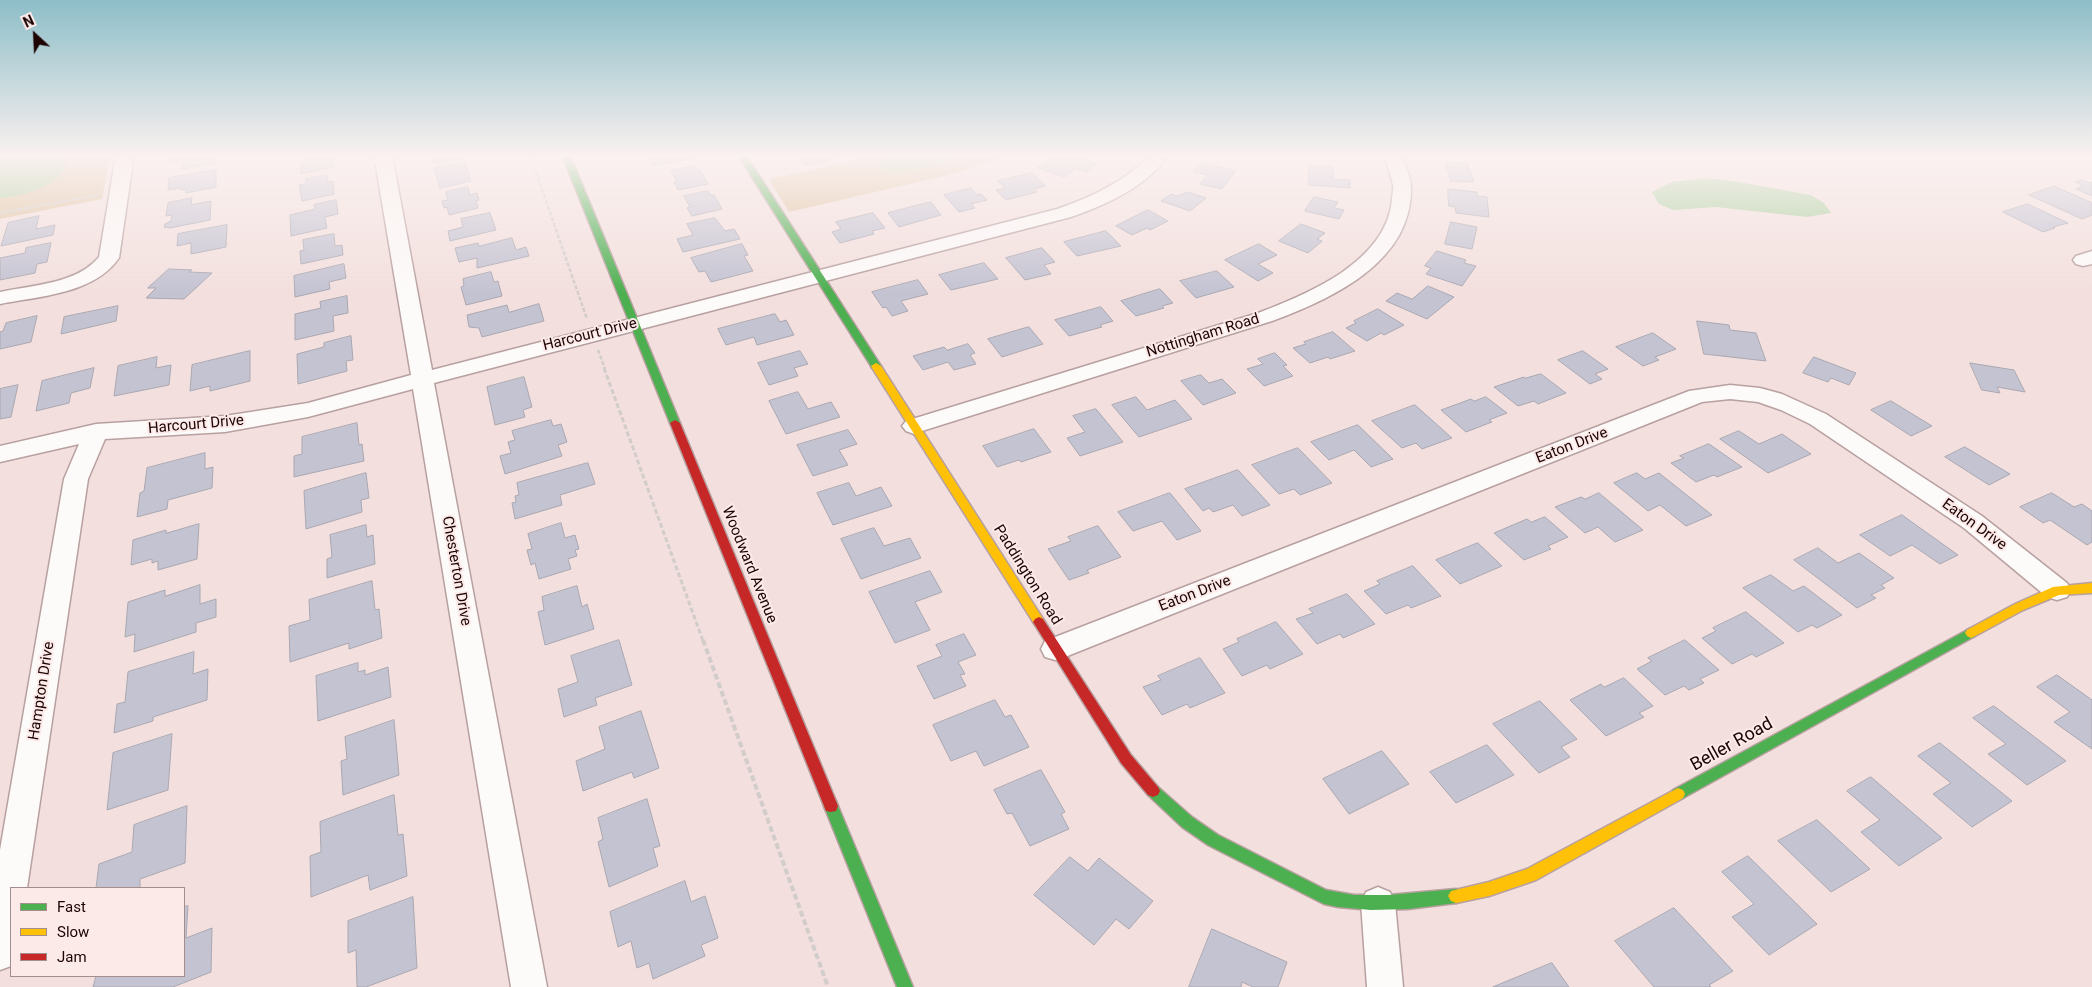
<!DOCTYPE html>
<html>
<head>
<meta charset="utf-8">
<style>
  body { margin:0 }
  #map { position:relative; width:2092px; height:987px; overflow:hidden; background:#f3e0de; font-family:Roboto,sans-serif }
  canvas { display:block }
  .legend { position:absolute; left:10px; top:887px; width:175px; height:90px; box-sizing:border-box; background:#fceae9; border:1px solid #a38e8d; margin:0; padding:6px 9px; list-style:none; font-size:15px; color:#1d0304 }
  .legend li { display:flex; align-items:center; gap:10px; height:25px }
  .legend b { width:25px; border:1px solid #a38e8d }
  .north { position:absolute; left:10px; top:10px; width:50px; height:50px; -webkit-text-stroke:4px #fceae9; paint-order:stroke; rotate:335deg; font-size:14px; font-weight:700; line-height:20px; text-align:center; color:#1d0304 }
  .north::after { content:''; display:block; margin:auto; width:18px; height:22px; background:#1d0304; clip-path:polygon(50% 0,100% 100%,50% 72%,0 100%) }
</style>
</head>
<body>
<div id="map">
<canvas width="2092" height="987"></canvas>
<ul class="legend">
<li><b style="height:6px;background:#4caf50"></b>Fast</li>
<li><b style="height:6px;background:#ffc107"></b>Slow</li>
<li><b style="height:6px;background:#c62828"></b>Jam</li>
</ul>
<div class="north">N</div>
</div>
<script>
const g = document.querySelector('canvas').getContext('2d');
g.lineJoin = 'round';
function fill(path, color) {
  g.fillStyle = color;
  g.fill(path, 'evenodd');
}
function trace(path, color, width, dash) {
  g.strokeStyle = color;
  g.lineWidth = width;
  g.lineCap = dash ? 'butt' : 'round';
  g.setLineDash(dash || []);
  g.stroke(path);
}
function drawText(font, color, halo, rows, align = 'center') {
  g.font = font + ' Roboto,sans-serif';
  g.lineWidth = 4;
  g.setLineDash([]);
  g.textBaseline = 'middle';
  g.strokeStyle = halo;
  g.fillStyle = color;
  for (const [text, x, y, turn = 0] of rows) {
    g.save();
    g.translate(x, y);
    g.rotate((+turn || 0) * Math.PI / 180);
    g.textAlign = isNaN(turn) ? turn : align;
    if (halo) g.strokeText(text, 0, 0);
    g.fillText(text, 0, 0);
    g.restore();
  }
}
fill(new Path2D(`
  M0,155H110L102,199L0,219Z
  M871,155H1008L953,174L789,212L769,179L871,157Z`), '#dec29d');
fill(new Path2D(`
  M0,155H66C72,184 21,197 0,198Z
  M884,155H971C953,161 902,176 886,170C882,169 879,165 877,162Z
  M1705,178L1733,181L1811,195L1824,203L1831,213L1807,217L1716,207L1673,210L1659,204L1652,192L1672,182Z`), '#a5ce98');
const building = new Path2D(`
  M171,155H215V163L182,169L183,159L170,162Z
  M304,155H332L334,167L301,174L300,163L305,162Z
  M430,155H463L464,158L435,164Z
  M648,155H692L694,158L653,166Z
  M798,155H830L833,159L805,165Z
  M1057,155H1068L1097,164L1087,172L1076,168L1064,177L1038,168Z
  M465,162L471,181L440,188L434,168Z
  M1445,162L1467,163L1474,182L1451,181Z
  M1202,163L1236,171L1222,189L1200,184L1207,175L1194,172Z
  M1309,165L1333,167V179L1350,180V188L1309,185Z
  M695,166L697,170H700L708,184L678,190L674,182H677L671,171Z
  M216,170V187L186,193V189L181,190L182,188L168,190L169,178Z
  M1032,173L1046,186L1034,189L1037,192L1006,200L996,190L1005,188L998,181Z
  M327,175L328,182L333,181L334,194L302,201L299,185L306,184V179Z
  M2082,180L2089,183L2092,182V196L2076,189L2083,186L2076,182Z
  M2054,186L2092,203V215L2082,219L2029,195Z
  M468,187L470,195L477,193L479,200L476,201L478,208L449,215L447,207L444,208L442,201L448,200L446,192Z
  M971,188L977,195L981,194L987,200L971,204L975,208L959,212L944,195Z
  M1448,189L1477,192V196L1487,197L1489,217L1456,213L1455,207L1449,206Z
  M708,191L711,195H714L722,209L692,216L687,208L690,207L684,196Z
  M1188,192L1206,198L1190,211L1161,201L1171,194L1177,196Z
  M1314,197L1338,202L1334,208L1344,210L1339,219L1305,211Z
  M192,198L191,205L211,201L210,220L170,228L164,227L165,224L171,221L172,215L166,216L168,203Z
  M336,200L338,214L325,217L327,228L291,236L290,215L315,209L314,205Z
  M931,202L941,215L899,227L888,213Z
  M2028,204L2068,223L2053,227L2055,228L2043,232L2003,212Z
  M1148,210L1168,221L1150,230L1147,228L1132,235L1116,226Z
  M490,213L496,230L450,241L448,231L463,227L461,219Z
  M873,213L885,228L872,231L874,234L840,243L832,232L841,229L836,222Z
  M39,216L36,229L55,225L53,235L1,246L8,223Z
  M715,218L725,231L734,229L740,239L683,252L677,239L693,235L687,224Z
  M1451,222L1477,227L1472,249L1445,244Z
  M1301,224L1325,233L1317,239L1322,241L1308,253L1279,241Z
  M227,225L226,247L191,254V243L177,246L178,234Z
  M1106,231L1121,246L1077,256L1064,242Z
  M334,234L335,246L342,245L343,255L301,264L300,251L304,250L303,240Z
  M512,238L516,250L526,247L529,256L477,268V258L459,262L455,248L478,243L479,246Z
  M51,243L47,262L37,264L35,273L0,280V258L25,253L26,248Z
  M742,244L748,255L744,256L753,271L711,282L705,271L699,272L691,258Z
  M1259,244L1277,255L1258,264L1273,273L1258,281L1225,260Z
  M1042,248L1055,262L1044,265L1051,274L1025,280L1006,258Z
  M1437,251L1466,260L1464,263L1476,266L1462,286L1426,274L1431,268L1425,266Z
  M984,263L998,279L951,290L939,275Z
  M344,264L346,278L329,282L330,289L295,297L294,276Z
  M169,269L192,270L189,272L212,273L184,299L146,298L156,288H148Z
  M1217,271L1234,287L1196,298L1180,281Z
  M491,272L494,282L498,281L502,296L466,305L461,287L464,286L463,279Z
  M918,280L928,294L901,301L908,311L892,316L886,307L883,308L872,292Z
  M1428,286L1454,297L1427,319L1386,301L1397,293L1412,299Z
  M1160,289L1173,303L1162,306L1164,308L1136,316L1121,301Z
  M347,296L348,313L333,316L334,331L295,340V314L321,308L320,302Z
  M539,304L544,321L482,337L479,328L469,327L467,315L507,305L509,312Z
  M118,306L116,321L61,334L64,317Z
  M1101,307L1113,321L1100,325L1102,327L1069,336L1055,320Z
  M1378,309L1404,325L1384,335L1381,333L1367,341L1346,328L1356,323L1354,321Z
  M775,314L780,322L786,320L794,335L757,345L754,337L726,345L718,329Z
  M37,316L31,342L0,349V332L3,331L6,323Z
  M1697,321L1729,325L1730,330L1756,333L1766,361L1704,354Z
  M1029,327L1043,344L1002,357L988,339Z
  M1333,332L1355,351L1330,359L1328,357L1310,363L1293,348L1306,344L1304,342Z
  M1653,333L1676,349L1655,357L1659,360L1643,366L1616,347Z
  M351,336L353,360L346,361L347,371L298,384L297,354L324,347V343Z
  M968,344L975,353L970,355L976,364L954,370L948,362L923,370L913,356L944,347L947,350Z
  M250,351V381L210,391V386L190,391L192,365Z
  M800,351L808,364L794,368L798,376L769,385L758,363Z
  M1583,351L1608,369L1595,374L1602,379L1590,384L1558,360Z
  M1275,353L1287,365L1283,366L1293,376L1264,386L1247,369L1263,364L1258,359Z
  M157,357L156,368L171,365L169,385L114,396L118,366Z
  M1814,357L1856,373L1849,385L1831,378L1828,382L1803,373Z
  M1970,363L2014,370L2025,392L1997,387L2000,393L1982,390Z
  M94,368L90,388L71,393L69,403L36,411L42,381Z
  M1541,374L1566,393L1538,404L1534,401L1518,406L1494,387L1524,377L1525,378Z
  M1201,375L1209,383L1222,379L1236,393L1203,405L1181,381Z
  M524,377L532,407L523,410L525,417L495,425L487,387Z
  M18,385L11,417L0,419V389Z
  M798,392L808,409L831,402L840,417L786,434L769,401Z
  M1136,397L1147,410L1175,400L1192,419L1139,437L1112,405Z
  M1486,397L1507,413L1489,420L1492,422L1466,432L1441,410L1471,399L1474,401Z
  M1891,401L1932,426L1911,436L1871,410Z
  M1415,405L1452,438L1422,449L1416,443L1402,448L1372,421Z
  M1096,409L1123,442L1080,456L1067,438L1085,432L1073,416Z
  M551,420L553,426L561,424L567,442L558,445L562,456L505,474L500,456L511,453L508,442L515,440L512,431Z
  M357,423L359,445L362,444L364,461L294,477V456L302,454V437Z
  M1358,425L1393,459L1371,467L1354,450L1329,460L1311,442Z
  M1034,429L1051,452L1021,462L1019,460L997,467L983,446Z
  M848,430L857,444L839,450L848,465L813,476L797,445Z
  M1739,431L1759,444L1782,434L1811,454L1768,473L1720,439Z
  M1709,444L1742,467L1717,477L1714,475L1696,482L1671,463L1684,458L1680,456Z
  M1965,447L2010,474L1989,485L1945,457Z
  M1298,448L1332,483L1300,495L1294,489L1279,494L1252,465Z
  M205,453V469L213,467L212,488L168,500L167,509L137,517L140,493L144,491L147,468Z
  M588,463L595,484L560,495L562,505L515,519L512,503L516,502L515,496L519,495L517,483Z
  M1238,470L1270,505L1242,516L1233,505L1213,512L1209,508L1203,511L1185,489Z
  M366,473L369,498L361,500L362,512L306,529L304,491Z
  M1637,473L1645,479L1659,473L1712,515L1686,526L1660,505L1648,511L1614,483Z
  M849,483L856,496L881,487L892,506L833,525L817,493Z
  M1170,493L1201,531L1177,540L1162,521L1133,531L1118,512Z
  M1599,493L1643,530L1615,542L1598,527L1585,533L1555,507L1581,497L1585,499Z
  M2052,493L2074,507L2082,504L2092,511V542L2087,545L2050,520L2043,523L2020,507Z
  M1902,515L1958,555L1940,564L1912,545L1890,556L1860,535Z
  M1545,517L1568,537L1548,546L1551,549L1524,560L1494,533L1527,519L1531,522Z
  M561,523L565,538L575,535L579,549L575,550L577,556L568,559L571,569L539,579L535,563L531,565L527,550L532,549L528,534Z
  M199,524L197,559L158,570V561L152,563V559L131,565L133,540L166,530V533Z
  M366,525L367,537L373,535L375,564L327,578V559L332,557L330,535Z
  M1098,526L1121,557L1087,570L1089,573L1069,580L1048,549L1071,541L1068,537Z
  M874,528L884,546L910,538L921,558L861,579L841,539Z
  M1478,543L1502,566L1460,584L1436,560Z
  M1818,548L1838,563L1859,553L1894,578L1881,585L1885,588L1871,595L1876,598L1857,608L1794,560Z
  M1413,566L1441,596L1411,608L1408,605L1386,614L1364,591L1380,584L1377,581Z
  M930,571L942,592L915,602L930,630L895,643L869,592Z
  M1771,575L1793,591L1804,586L1842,615L1817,628L1812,625L1798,632L1743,588Z
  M372,581L375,610L379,609L382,638L349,649V643L290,662L289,626L310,620L309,600Z
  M200,585V604L216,599V617L196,623V632L134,652L135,634L125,637L128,602L165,590V596Z
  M577,586L582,607L587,604L594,629L545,645L538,612L544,610L542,597Z
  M1347,594L1375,624L1343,638L1340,634L1317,644L1296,619L1313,613L1309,609Z
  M1746,612L1784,643L1756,657L1752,654L1732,664L1702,638L1716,631L1713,628Z
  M1276,622L1303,654L1270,669L1267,665L1242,676L1223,649L1239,642L1237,639Z
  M964,634L976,655L958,662L965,674L960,675L966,686L934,699L917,666L942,656L936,645Z
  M619,640L632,685L595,698L597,705L564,717L558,689L578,682L571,656Z
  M1685,640L1719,670L1700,679L1704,683L1689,690L1684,686L1665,695L1637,669L1652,661L1648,658Z
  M194,652L193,674L208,669L207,700L153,717V721L114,733L117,704L125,702L128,672Z
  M1200,658L1225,693L1190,708L1187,704L1162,715L1143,687L1161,680L1158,676Z
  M358,663V672L365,670V675L388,667L391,697L318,721L316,676Z
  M2057,675L2092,700V749L2054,722L2070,712L2037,687Z
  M1624,678L1653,706L1639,713L1644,717L1606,736L1570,700L1601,684L1604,687Z
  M995,700L1005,717L1011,715L1029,747L984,766L976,751L951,761L933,725Z
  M1540,701L1577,739L1561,747L1570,757L1539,773L1493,724Z
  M1994,706L2066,761L2027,785L1988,754L2006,744L1973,718Z
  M641,711L659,768L634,778L632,772L583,791L576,761L605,749L599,727Z
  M394,720L399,775L343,795L341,761L347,759L345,737Z
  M172,734L168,790L107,810L113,753Z
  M1940,743L2012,801L1972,827L1933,794L1951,783L1918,756Z
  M1487,745L1514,775L1456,803L1430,772Z
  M1382,751L1409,784L1349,814L1323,779Z
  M1041,770L1065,812L1061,814L1069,829L1030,846L1012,813L1007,814L994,790Z
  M1871,777L1942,838L1899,866L1861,832L1880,820L1847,791Z
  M394,795L398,835L403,834L407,876L370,890L368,875L311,897L310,856L321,852L320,822Z
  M647,799L660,846L653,848L658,866L609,887L598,842L603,839L598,818Z
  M187,806L185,863L140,879V888H96L99,864L132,852L134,825Z
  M1817,820L1870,869L1831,892L1778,841Z
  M1748,856L1817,924L1769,955L1732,917L1754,904L1722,872Z
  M1070,857L1088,871L1099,858L1153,901L1129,929L1116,919L1094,945L1034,895Z
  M685,881L691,902L705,896L718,938L701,945L705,956L653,979L649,963L637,968L631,941L618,947L610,912Z
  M413,897L417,968L366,987H357L356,950L348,953V921Z
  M188,906L186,938L212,928L211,972L173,987H93L96,976H184V907Z
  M1674,908L1733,971L1709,985L1711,987H1654L1615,941Z
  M1212,929L1287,962L1278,987H1253L1242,982L1241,987H1189Z
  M1552,963L1569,987H1493Z`);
fill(building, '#c4c3d2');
trace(building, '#a9a7b1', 1);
const street = new Path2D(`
  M116,155H134L119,258C94,294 40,296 0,304V292C32,285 77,284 99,257Z
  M374,155H392L432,370L1057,209C1092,197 1124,182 1150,155H1169C1146,187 1106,205 1071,217L434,383L547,987H511L413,389L308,417L225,432L105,439L88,479L27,888H11V966L0,970V850L64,479L79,444L0,462V446L96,424L225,416L308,403L411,375Z
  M1384,155H1402C1405,165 1411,177 1411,188C1412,262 1332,299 1272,321L922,431L914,434L906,431L902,426L906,421L1258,313C1308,294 1386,262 1392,200C1392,195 1394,189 1393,185C1391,175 1387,165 1384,155Z
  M2092,251V264L2083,266L2076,264L2073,260L2076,256Z
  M1730,385L1760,388L1782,394L1826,414L1982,516L2067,583L2071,590L2067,597L2057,600L2047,597L1964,528L1810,424L1781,410L1758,402L1730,399L1702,402L1065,657L1055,660L1045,657L1041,649L1045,641L1689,391Z
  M1378,887L1390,892L1395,903L1403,987H1367L1361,903L1366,892Z`);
const fast = new Path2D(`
  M562,155H570L680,423L679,425L675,426L670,423Z
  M738,155H746L881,366L880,368H872L871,366Z
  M1971,628L1975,630L1977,633L1975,636L1683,798L1678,800L1673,798L1671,794L1673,790Z
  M1153,785L1158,787L1192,817L1218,835L1326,890L1354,895H1389L1456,889L1461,891L1464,896L1461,901L1456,903L1408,909L1371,910L1338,907L1324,904L1208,845L1182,827L1148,795L1146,791L1148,787Z
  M831,800L836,801L838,806L913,987H897L824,806L826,801Z`);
const slow = new Path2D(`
  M876,363L881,366L1043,619L1045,622L1043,625L1039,627L1035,625L871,366Z
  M2092,583V593L2059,595L2023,610L1975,636L1971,638L1967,636L1965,633L1967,630L2015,604L2053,587Z
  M1678,788L1683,790L1685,794L1683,798L1536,880L1489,896L1456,903L1451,901L1448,896L1451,891L1489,882L1527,869Z`);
const jam = new Path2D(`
  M675,420L680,423L838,806L836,811L831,812L826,811L824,806L670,423Z
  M1039,617L1043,619L1131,755L1158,787L1160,791L1158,795L1153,797L1148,795L1121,763L1035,625L1033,622L1035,619Z`);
trace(street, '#b7a09f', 3);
trace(fast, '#b7a09f', 3);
trace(slow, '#b7a09f', 3);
trace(jam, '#b7a09f', 3);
trace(new Path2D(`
  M530,155L587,319
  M0,213L99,195
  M598,350L605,369`), '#d2cccb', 2.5, [4, 2]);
trace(new Path2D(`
  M604,368L703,641`), '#d2cccb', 3, [5, 2.5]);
trace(new Path2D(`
  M703,640L828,987`), '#d2cccb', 4, [6, 3]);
fill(street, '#fdfafa');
fill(fast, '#4caf50');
fill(slow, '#ffc107');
fill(jam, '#c62828');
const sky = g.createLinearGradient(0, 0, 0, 293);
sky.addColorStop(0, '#8dbec8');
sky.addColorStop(0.53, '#faf1f0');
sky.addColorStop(1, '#faf1f000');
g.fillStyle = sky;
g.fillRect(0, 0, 2092, 293);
drawText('15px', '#1d0304', '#fceae9', [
  ["Harcourt Drive",590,335,-14],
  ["Nottingham Road",1203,336,-17],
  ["Harcourt Drive",196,425,-5],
  ["Eaton Drive",1572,446,-21],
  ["Eaton Drive",1974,525,36],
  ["Woodward Avenue",749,565,68],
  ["Chesterton Drive",456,571,80],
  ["Paddington Road",1027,575,58],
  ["Eaton Drive",1195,594,-21],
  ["Hampton Drive",42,691,-81]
]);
drawText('18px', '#1d0304', '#fceae9', [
  ["Beller Road",1732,745,-29]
]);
</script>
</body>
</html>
